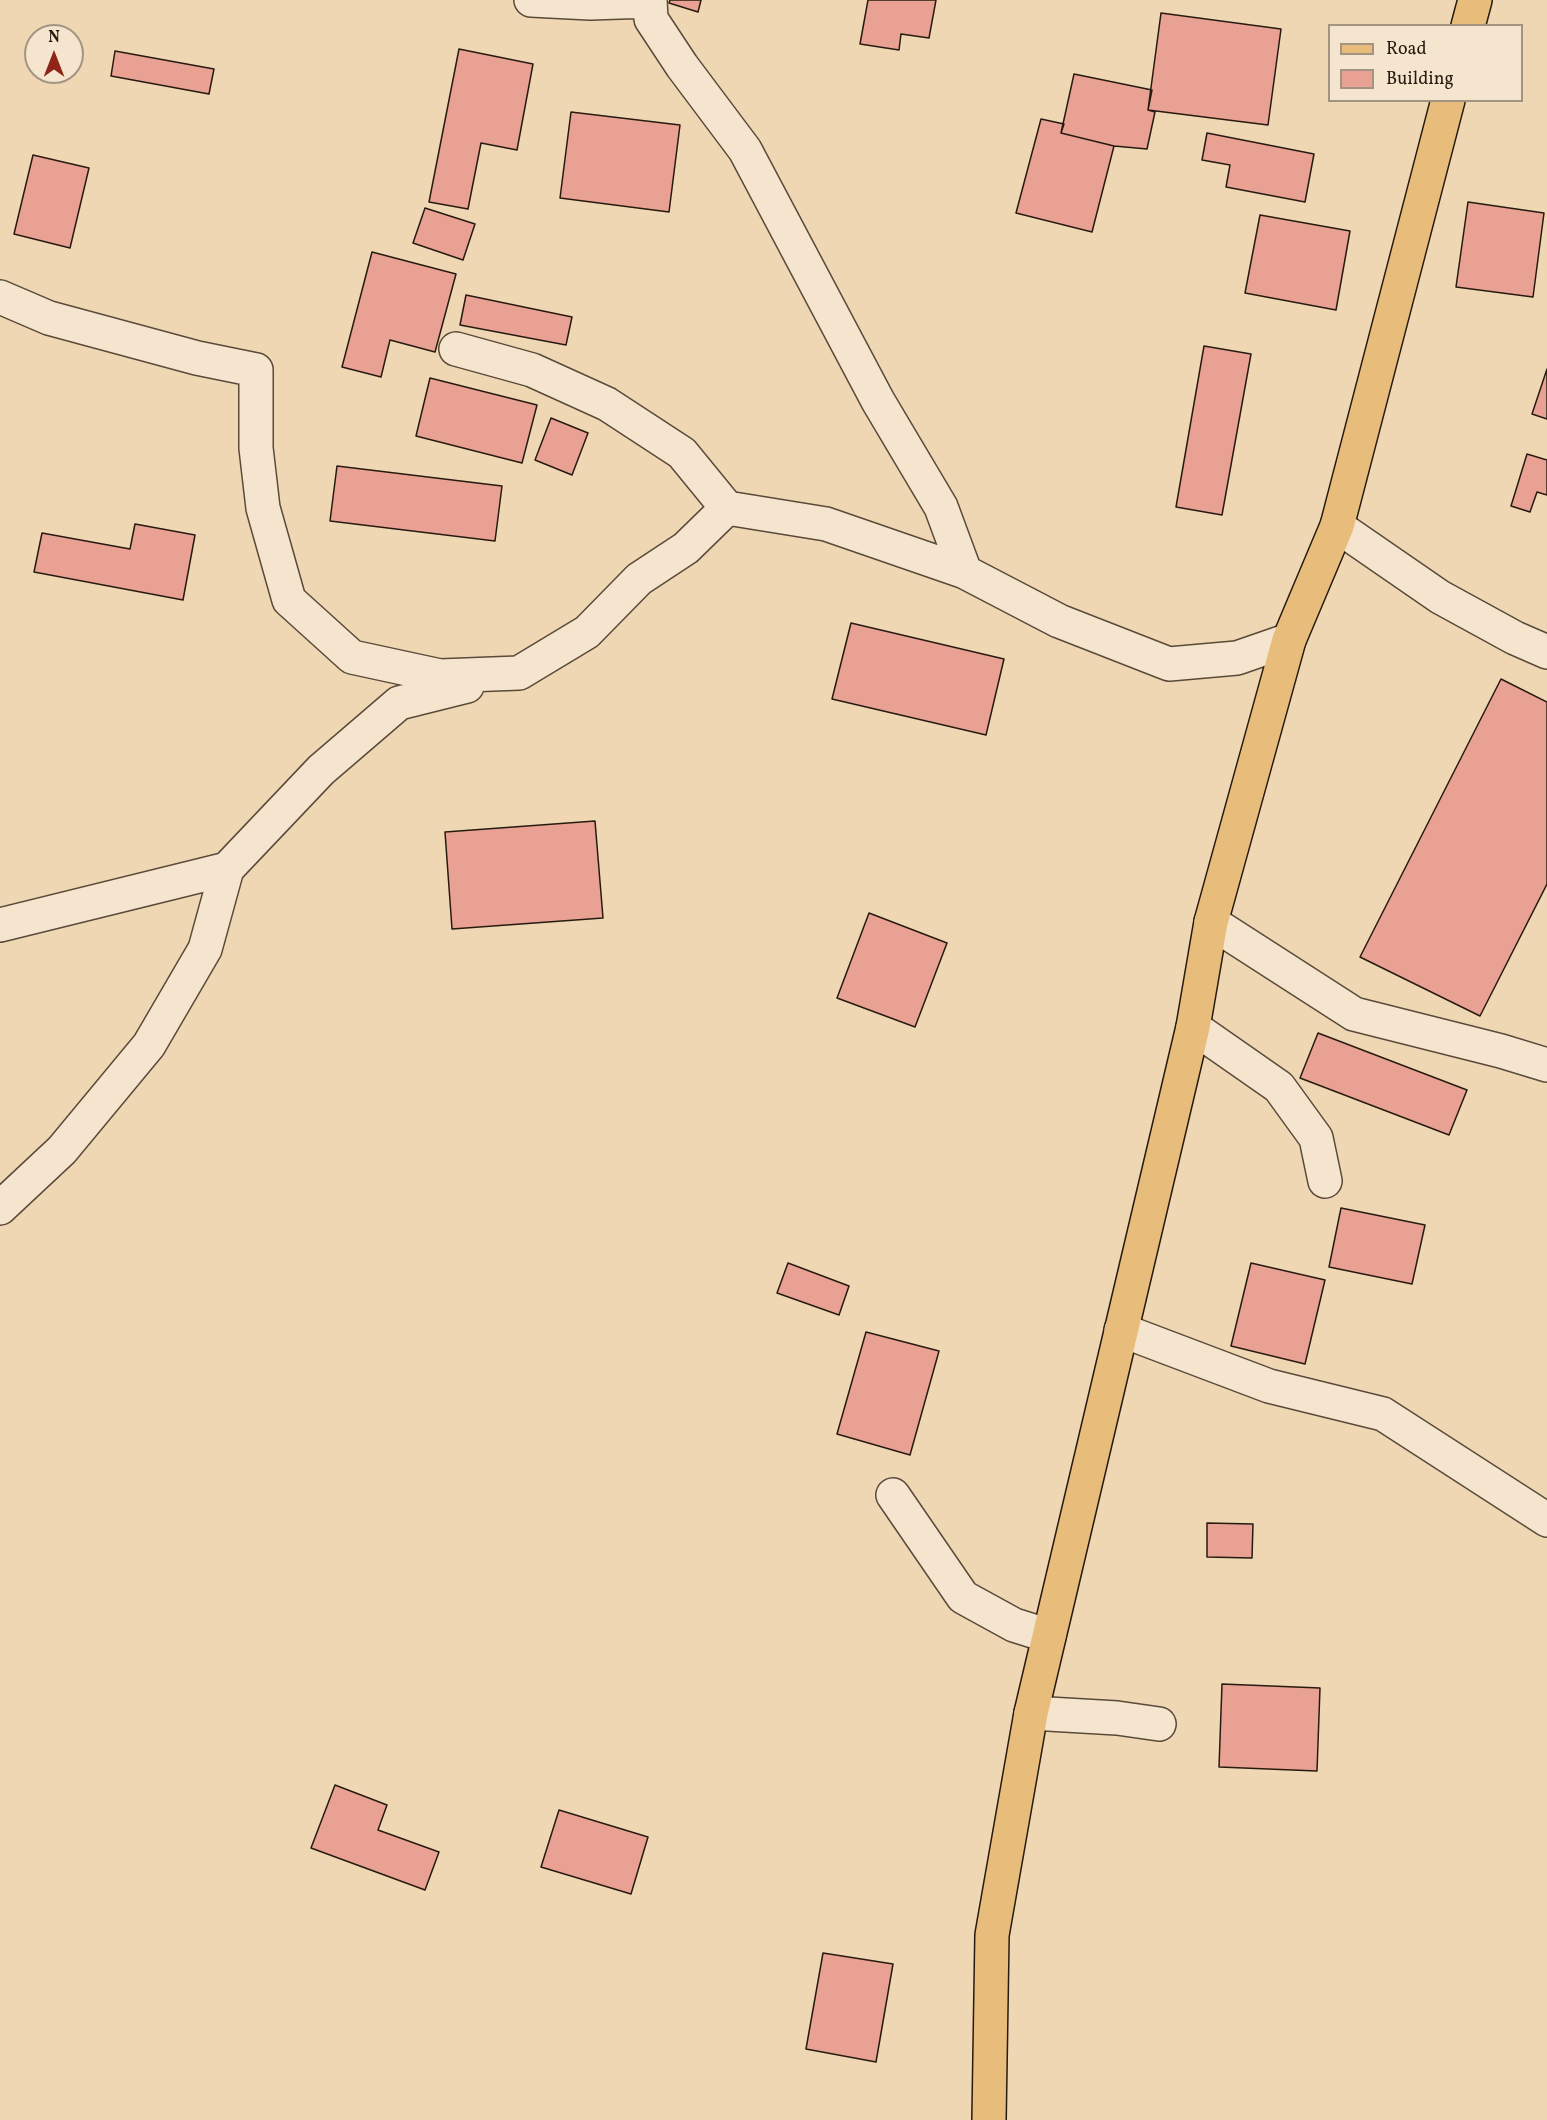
<!DOCTYPE html>
<html>
<head>
<meta charset="utf-8">
<style>
  body { margin:0 }
  #map { position:relative; width:1547px; height:2120px; overflow:hidden; background:#efd7b4; font-family:Vollkorn,serif }
  canvas { display:block }
  .legend { position:absolute; left:1328px; top:24px; width:195px; height:78px; box-sizing:border-box; background:#f5e5ce; border:2px solid #a39482; margin:0; padding:8px 10px; list-style:none; font-size:18px; color:#271b10 }
  .legend li { display:flex; align-items:center; gap:12px; height:30px }
  .legend b { width:30px; border:2px solid #a39482 }
  .north { position:absolute; left:24px; top:24px; width:60px; height:60px; box-sizing:border-box; background:#f5e5ce; border:2px solid #a39482; border-radius:50%; rotate:0deg; font-size:16px; font-weight:700; line-height:24px; text-align:center; color:#271b10 }
  .north::after { content:''; display:block; margin:auto; width:21px; height:27px; background:#8f2418; clip-path:polygon(50% 0,100% 100%,50% 72%,0 100%) }
</style>
</head>
<body>
<div id="map">
<canvas width="1547" height="2120"></canvas>
<ul class="legend">
<li><b style="height:8px;background:#e8bc7a"></b>Road</li>
<li><b style="height:16px;background:#e8a193"></b>Building</li>
</ul>
<div class="north">N</div>
</div>
<script>
const g = document.querySelector('canvas').getContext('2d');
g.lineJoin = 'round';
function fill(path, color) {
  g.fillStyle = color;
  g.fill(path, 'evenodd');
}
function trace(path, color, width, dash) {
  g.strokeStyle = color;
  g.lineWidth = width;
  g.lineCap = dash ? 'butt' : 'round';
  g.setLineDash(dash || []);
  g.stroke(path);
}
const building = new Path2D(`
  M670,0H701L698,12L669,3Z
  M868,0H936L929,38L901,34L899,50L860,44Z
  M1161,13L1281,29L1268,125L1148,110Z
  M459,49L533,64L517,150L481,143L468,209L429,202Z
  M115,51L214,69L209,94L111,76Z
  M1074,74L1152,90L1148,110L1155,112L1147,149L1114,146L1061,133Z
  M571,112L680,125L669,212L560,198Z
  M1041,119L1064,124L1061,133L1114,146L1092,232L1016,213Z
  M1207,133L1314,154L1305,202L1226,187L1230,165L1202,160Z
  M33,155L89,168L70,248L14,234Z
  M1468,202L1544,213L1533,297L1456,287Z
  M425,208L475,224L463,260L413,243Z
  M1260,215L1350,231L1336,310L1245,293Z
  M372,252L456,274L435,352L390,340L381,377L342,367Z
  M466,295L572,317L566,345L460,325Z
  M1204,346L1251,354L1222,515L1176,507Z
  M1547,369V419L1532,414Z
  M430,378L537,405L522,463L416,436Z
  M551,418L588,433L572,475L535,460Z
  M1527,454L1547,460V495L1537,492L1530,512L1511,506Z
  M337,466L502,486L495,541L330,521Z
  M135,524L195,535L183,600L34,572L42,533L130,549Z
  M851,623L1004,659L986,735L832,699Z
  M1501,679L1547,702V884L1480,1016L1360,957Z
  M595,821L603,918L452,929L445,832Z
  M869,913L947,943L915,1027L837,998Z
  M1318,1033L1467,1090L1449,1135L1300,1078Z
  M1341,1208L1425,1225L1412,1284L1329,1267Z
  M788,1263L849,1286L839,1315L777,1293Z
  M1251,1263L1325,1280L1305,1364L1231,1346Z
  M866,1332L939,1351L910,1455L837,1434Z
  M1207,1523L1253,1524L1252,1558L1207,1557Z
  M1222,1684L1320,1688L1317,1771L1219,1767Z
  M335,1785L387,1805L378,1830L439,1852L425,1890L311,1848Z
  M559,1810L648,1837L631,1894L541,1867Z
  M823,1953L893,1964L876,2062L806,2049Z`);
fill(building, '#e8a193');
trace(building, '#271b10', 1.5);
const minor = new Path2D(`
  M531,0L590,3L650,1
  M650,0L651,19L682,66L745,150L878,401L941,507L965,572
  M0,297L49,318L197,358L256,370V448L263,508L289,600L352,657L440,676L519,673L587,632L639,579L686,548L727,508L826,524L965,572L1059,621L1169,664L1237,658L1289,640
  M456,349L532,370L607,404L682,453L727,508
  M1337,526L1440,597L1515,638L1547,652
  M1211,922L1354,1014L1501,1051L1547,1065
  M0,925L227,869L321,770L399,703L467,686
  M1193,1027L1279,1087L1316,1138L1325,1181
  M0,1208L62,1150L149,1045L205,949L227,869
  M1121,1330L1269,1386L1383,1414L1547,1520
  M893,1495L963,1597L1014,1625L1049,1636
  M1031,1713L1117,1718L1159,1724`);
const major = new Path2D(`
  M1468,26L1475,0
  M989,2120L992,1935L1031,1713L1193,1027L1211,922L1289,640L1337,526L1448,100`);
trace(minor, '#594a39', 36);
trace(major, '#271b10', 36);
trace(minor, '#f5e5ce', 33);
trace(major, '#e8bc7a', 33);
</script>
</body>
</html>
